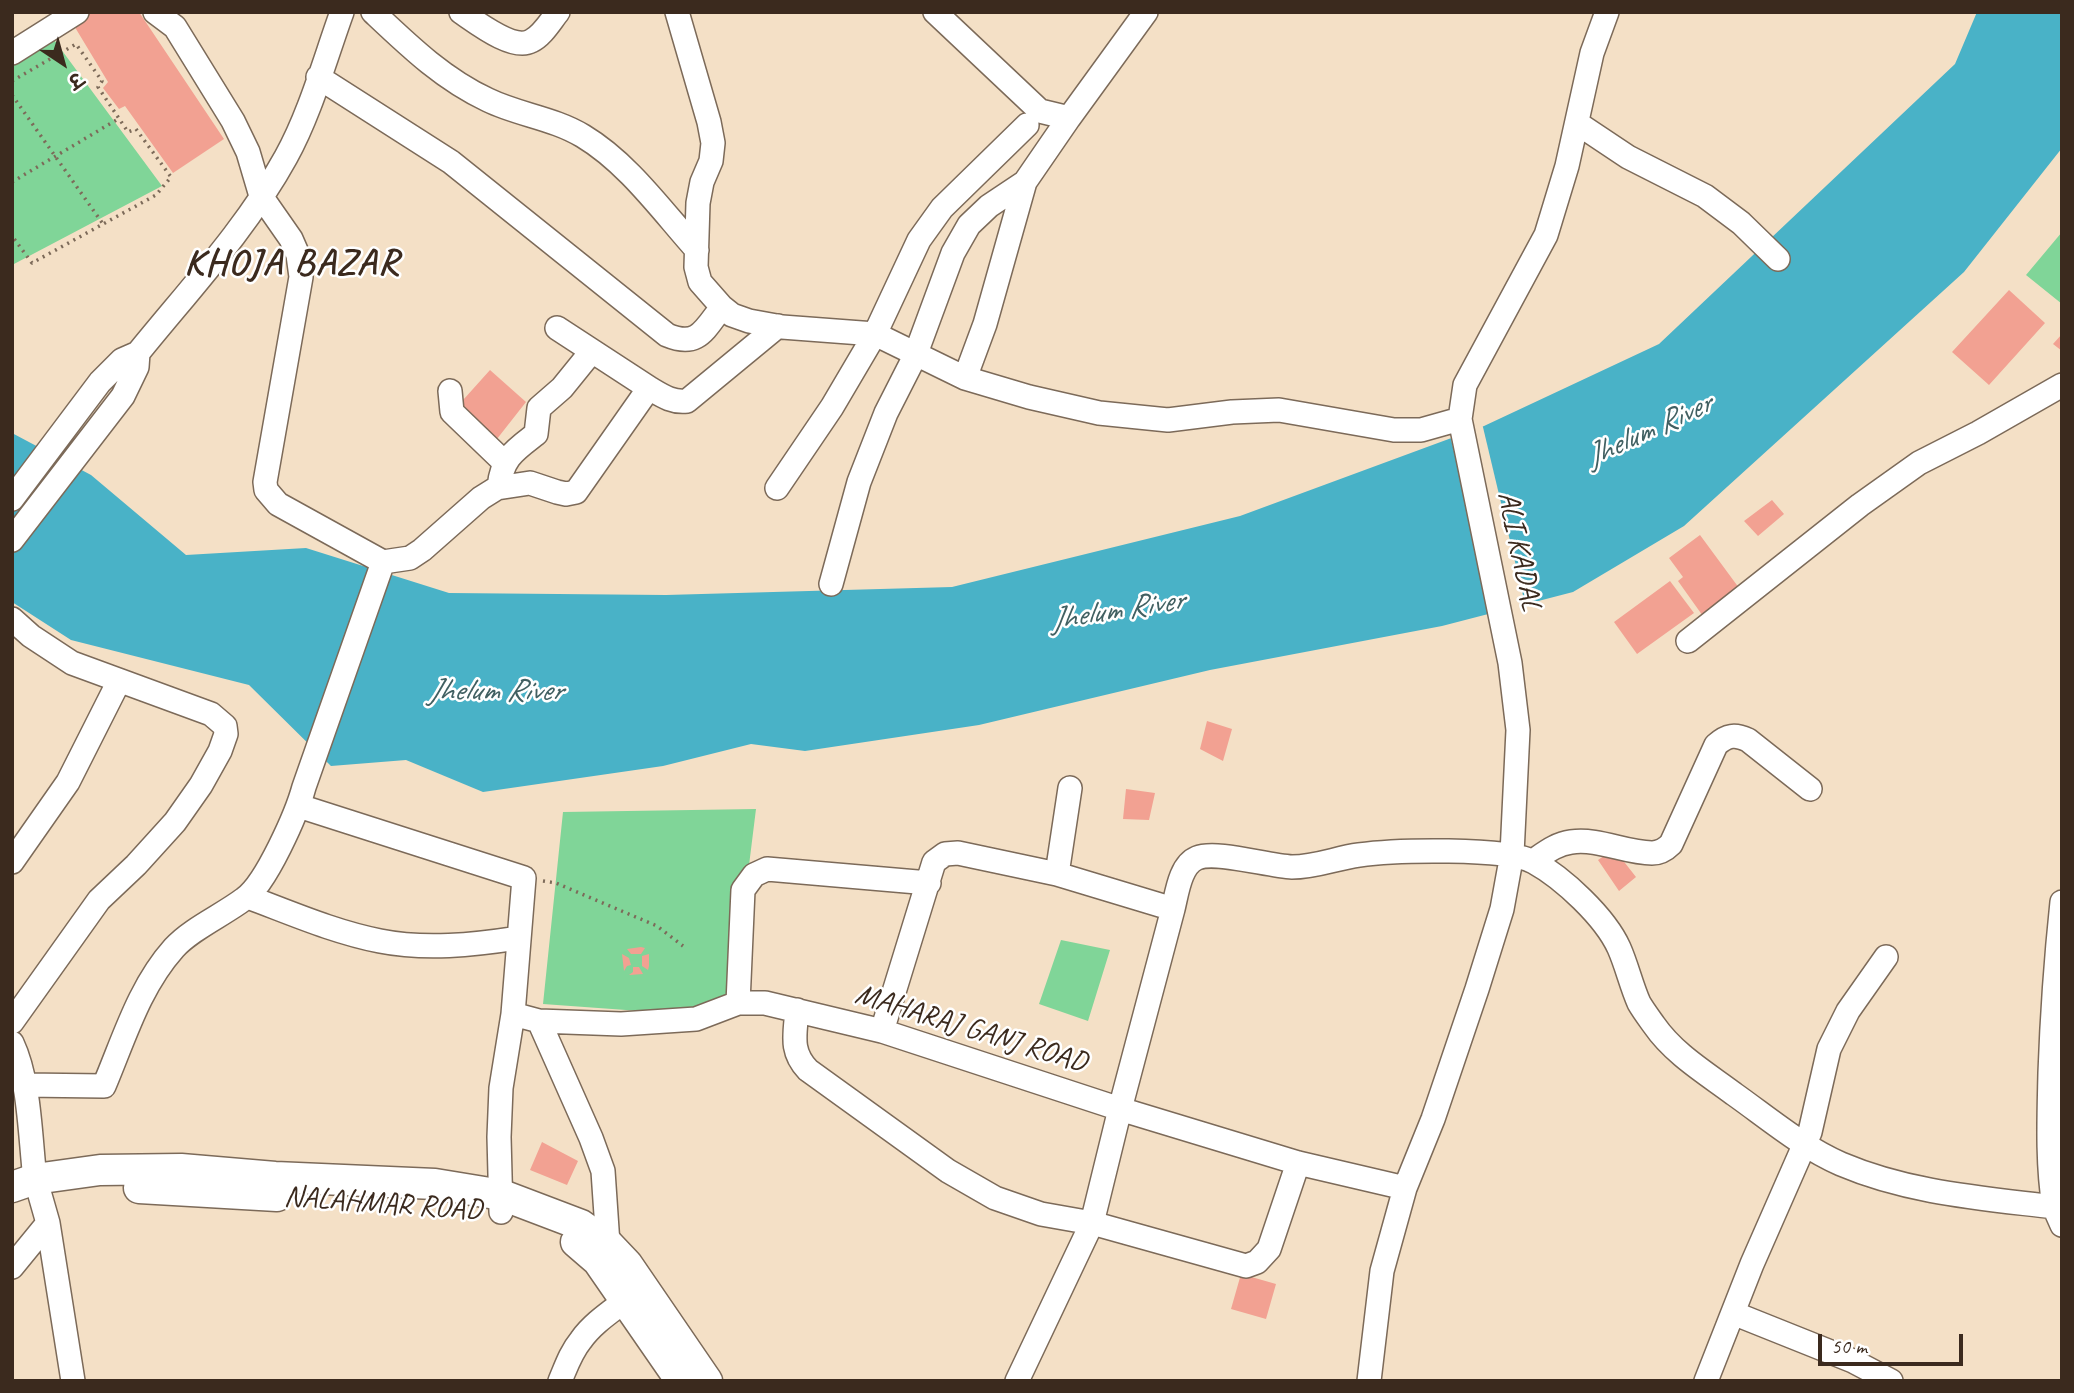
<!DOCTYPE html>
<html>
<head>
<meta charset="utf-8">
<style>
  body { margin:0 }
  #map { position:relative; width:2074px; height:1393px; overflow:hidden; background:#f4e0c6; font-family:Caveat,"Playpen Sans Deva",sans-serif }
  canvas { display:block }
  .frame { position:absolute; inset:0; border:14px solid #3b2a1e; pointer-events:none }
  .north { position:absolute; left:28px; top:28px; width:70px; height:70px; -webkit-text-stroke:5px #fff; paint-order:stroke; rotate:144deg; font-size:19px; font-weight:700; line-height:28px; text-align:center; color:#3b2a1e }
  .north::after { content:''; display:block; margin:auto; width:24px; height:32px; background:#3b2a1e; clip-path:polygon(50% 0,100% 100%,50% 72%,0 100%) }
  .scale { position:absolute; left:1818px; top:1334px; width:145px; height:32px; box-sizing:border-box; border:4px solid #3b2a1e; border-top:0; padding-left:9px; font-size:21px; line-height:24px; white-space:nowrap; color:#3b2a1e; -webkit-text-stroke:5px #fff; paint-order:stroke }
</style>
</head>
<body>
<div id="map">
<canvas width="2074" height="1393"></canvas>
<div class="frame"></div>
<div class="north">उ</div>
<div class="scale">50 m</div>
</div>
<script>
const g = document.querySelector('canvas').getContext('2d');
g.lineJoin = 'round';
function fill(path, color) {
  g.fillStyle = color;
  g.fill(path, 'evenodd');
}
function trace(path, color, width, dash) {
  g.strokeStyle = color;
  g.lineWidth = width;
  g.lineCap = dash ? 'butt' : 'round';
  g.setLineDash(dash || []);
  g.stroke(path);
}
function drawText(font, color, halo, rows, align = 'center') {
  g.font = font + ' Caveat,sans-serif';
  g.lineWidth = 5;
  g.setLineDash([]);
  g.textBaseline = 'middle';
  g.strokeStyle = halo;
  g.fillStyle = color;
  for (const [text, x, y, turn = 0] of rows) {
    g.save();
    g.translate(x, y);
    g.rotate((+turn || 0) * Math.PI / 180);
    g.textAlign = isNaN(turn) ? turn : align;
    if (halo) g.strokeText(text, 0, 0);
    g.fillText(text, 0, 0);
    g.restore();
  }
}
fill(new Path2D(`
  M52,37L162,186L14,264L12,64Z
  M2062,232V304L2026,275Z
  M756,809L732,1002L695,1015L543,1004L563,812Z
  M1061,940L1110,950L1088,1021L1039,1004Z`), '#80d598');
fill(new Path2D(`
  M1977,12H2062V148L1964,272L1684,526L1573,592L1442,626L1210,670L979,725L805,751L751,744L663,766L483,792L406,760L331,766L249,685L71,640L12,602V433L91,475L186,555L306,548L449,593L666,595L952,587L1240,516L1484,426L1659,344L1955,64Z`), '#49b2c7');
fill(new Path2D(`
  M1482,423L1526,608L1494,616L1450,435Z`), '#f4e0c6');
fill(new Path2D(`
  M90,12H139L224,139L173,173L125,106L119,109L103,88L108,82L73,24Z
  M2009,290L2045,323L1989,385L1952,352Z
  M2062,334V351L2053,344Z
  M490,370L526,402L493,444L455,409Z
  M1772,500L1784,514L1758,536L1744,521Z
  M1700,535L1742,592L1705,619L1678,581L1683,577L1669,558Z
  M1670,581L1694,613L1637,654L1614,622Z
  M1207,721L1232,729L1223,761L1200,749Z
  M1126,789L1155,793L1149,820L1123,819Z
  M1614,849L1636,877L1619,891L1598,860Z
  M641,947L645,948L641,954H631L627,949Z
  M622,954L629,958L631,965L627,966L624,971Z
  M649,954V966L648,970L642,966V956Z
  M633,967H639L643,974L629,975L633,972Z
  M542,1142L578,1161L567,1185L530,1170Z
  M1241,1274L1276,1284L1266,1319L1231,1309Z`), '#f2a192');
const minor = new Path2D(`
  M155,12L175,27L233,121L248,152L261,196L291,239L298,255L301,277L265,482L266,490L278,504L383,562L410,558L422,550L481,498L497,488L530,483L557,492L566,494L576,492L649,388C661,395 672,403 687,401L778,326
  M373,12C409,46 443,79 488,100C519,115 553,118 583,136C628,163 662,211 697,250
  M461,12C476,22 513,51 531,41C542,36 550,22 558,12
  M677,12L709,122L713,143L711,161L702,182L698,203L696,267L700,282L722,307L732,315L749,321L782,327L875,334L965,378L1029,397L1099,413L1168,420L1232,412L1279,410L1394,430H1421L1460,419
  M935,12L1040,111L1069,118
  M12,53L77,12
  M318,77L451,162L667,335C698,348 704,330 722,307
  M1577,123L1628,157L1705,196L1741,223L1778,259
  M557,328L649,388
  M965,378L985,324L1025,182L1069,118L1146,12
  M450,391L452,412L505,463
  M499,487C502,458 514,451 536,434L539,408L562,388L592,351
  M777,488L832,407L875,334L919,240L942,208L1027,125
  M12,499L100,382L122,360L138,353
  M12,540L123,396L137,367L138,353C189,290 247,228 286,157C310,114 325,59 342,12
  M831,584L859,482L886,413L915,356L953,253L969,225L989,206L1025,182
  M12,619L31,636L72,663L211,714L225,726L226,734L220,751L201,785L175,822L136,865L99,900L12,1022
  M1688,641L1860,505L1919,463L1978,433L2062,385
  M299,806L524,878L513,1014L501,1088L499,1137L501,1212
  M1533,861C1545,853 1556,844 1571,842C1599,838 1625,853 1652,853C1661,853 1666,849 1671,844L1716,745C1727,735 1735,734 1748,740L1810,789
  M12,862L68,782L119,681
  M1057,874L1070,788
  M248,897C291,913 334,932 380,941C425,950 473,945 518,938
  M1173,909C1177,893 1180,865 1197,858C1216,850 1268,866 1292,867C1316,867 1336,858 1359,855C1393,850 1506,847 1534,862C1563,878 1605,917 1619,948C1627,966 1631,985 1639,1003C1643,1010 1649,1018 1654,1025C1674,1054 1706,1073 1734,1094C1768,1118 1802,1147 1841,1164C1909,1193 1981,1198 2054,1207L2062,1225
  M738,1003L743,890L754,875L767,869L929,883
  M797,1010C795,1035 790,1051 808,1070L948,1171L995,1198L1041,1214L1092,1223L1246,1266L1257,1262L1269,1249L1298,1163
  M513,1014L539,1021L621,1024L696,1019L738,1003H765L882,1031L1120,1109L1298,1163L1405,1188
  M539,1021L591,1138L603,1171L608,1244
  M882,1031L934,862L945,854L958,853L1057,874L1173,909L1120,1109L1092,1223L1017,1381
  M12,1043C30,1081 30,1137 35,1179
  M24,1085L104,1086C124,1039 139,987 174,948C191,929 223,915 244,899C266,884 297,813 304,787L383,562
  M40,1195L48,1223L73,1381
  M2054,1207C2047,1162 2049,1118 2050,1073C2052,1016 2056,959 2062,902
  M12,1267L48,1223
  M1733,1313L1853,1361L1891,1381
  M560,1381C566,1367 571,1352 581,1340C595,1320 619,1307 637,1291
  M1369,1381L1382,1271L1405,1188L1433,1119L1477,989L1502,909L1512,854L1518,730L1510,663L1460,419L1465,385L1546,235L1567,166L1592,53L1607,12
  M1706,1381L1752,1264L1810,1132L1829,1049L1848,1011L1886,957`);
const major = new Path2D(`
  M12,1187L35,1179L100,1170L181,1169L275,1177L435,1184L502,1195L581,1225L608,1244L627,1264L707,1381
  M139,1188L277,1196
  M576,1242L598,1261L681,1381`);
trace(minor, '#7c6a59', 26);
trace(major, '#7c6a59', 33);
trace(new Path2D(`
  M12,81L76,44L102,81L98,87L128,132L136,129L171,177L156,195L32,263L12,236
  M12,95L103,224
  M12,182L118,119
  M543,881L556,883L657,926L683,946`), '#7c6a59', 3.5, [2, 5]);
trace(minor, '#fff', 23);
trace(major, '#fff', 30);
drawText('30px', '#3b2a1e', '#fff', [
  ["ALI KADAL",1519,551,78],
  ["MAHARAJ GANJ ROAD",971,1029,17],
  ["NALAHMAR ROAD",383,1204,4]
]);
drawText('italic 32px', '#416062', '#fff', [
  ["Jhelum River",1649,431,-25],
  ["Jhelum River",1117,611,-9],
  ["Jhelum River",495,692]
]);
g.letterSpacing = '2px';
drawText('bold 37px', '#3b2a1e', '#fff', [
  ["KHOJA BAZAR",292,264]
]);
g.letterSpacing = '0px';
</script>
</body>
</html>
